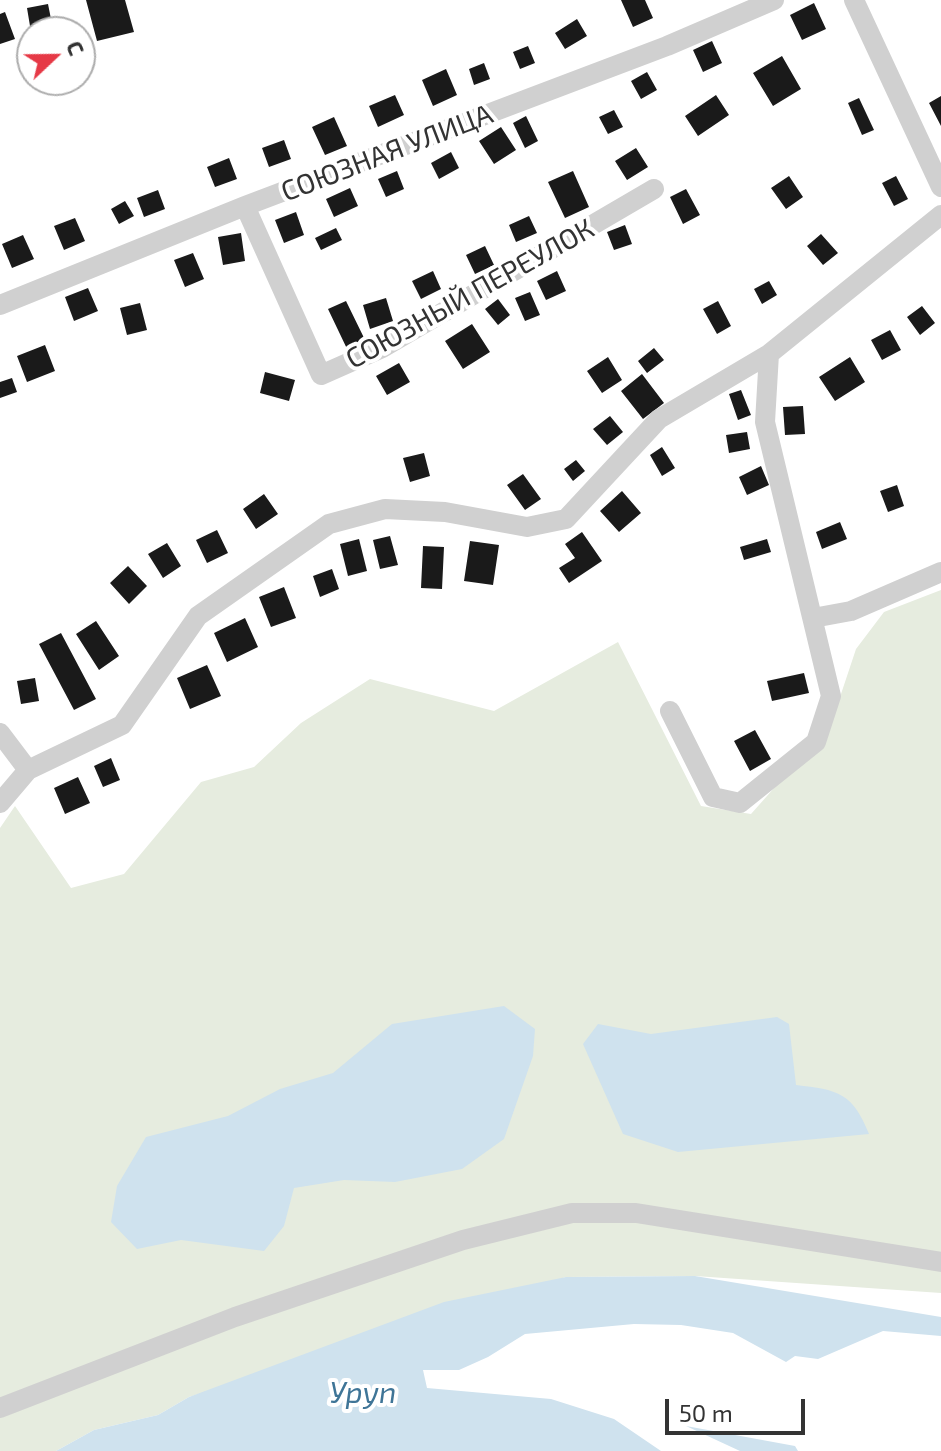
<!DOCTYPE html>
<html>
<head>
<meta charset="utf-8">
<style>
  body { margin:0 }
  #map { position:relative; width:941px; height:1451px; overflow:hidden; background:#fff; font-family:"Exo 2",sans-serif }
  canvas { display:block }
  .north { position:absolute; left:16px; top:16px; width:80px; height:80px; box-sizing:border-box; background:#fff; border:2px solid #adadad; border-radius:50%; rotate:68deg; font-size:22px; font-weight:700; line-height:32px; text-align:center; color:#333 }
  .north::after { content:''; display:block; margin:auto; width:28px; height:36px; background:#e63946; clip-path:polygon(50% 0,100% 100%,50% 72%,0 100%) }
  .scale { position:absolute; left:665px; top:1399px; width:140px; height:36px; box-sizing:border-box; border:4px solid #333; border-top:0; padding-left:10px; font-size:24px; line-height:28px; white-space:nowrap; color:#333; -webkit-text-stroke:6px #fff; paint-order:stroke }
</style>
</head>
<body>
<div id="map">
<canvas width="941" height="1451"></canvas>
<div class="north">С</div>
<div class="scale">50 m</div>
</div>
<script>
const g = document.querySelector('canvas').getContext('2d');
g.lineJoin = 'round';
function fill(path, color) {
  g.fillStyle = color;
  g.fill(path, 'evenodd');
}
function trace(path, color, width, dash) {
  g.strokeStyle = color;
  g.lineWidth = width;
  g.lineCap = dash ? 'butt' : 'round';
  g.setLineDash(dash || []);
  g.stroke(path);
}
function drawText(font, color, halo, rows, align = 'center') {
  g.font = font + ' "Exo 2",sans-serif';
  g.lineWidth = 8;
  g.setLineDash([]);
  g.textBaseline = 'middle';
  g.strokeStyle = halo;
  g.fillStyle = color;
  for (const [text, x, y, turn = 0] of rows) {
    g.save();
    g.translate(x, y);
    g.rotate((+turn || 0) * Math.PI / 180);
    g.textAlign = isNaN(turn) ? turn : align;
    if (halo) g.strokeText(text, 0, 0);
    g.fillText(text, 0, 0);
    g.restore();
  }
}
fill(new Path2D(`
  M941,590V1293L695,1276L566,1277L189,1397L158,1415L94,1430L56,1451H0V828L15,806L71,888L124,874L201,782L254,767L301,723L370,679L494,711L618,642L701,806L751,814L831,724L856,649L884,612Z`), '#e6ecdf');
fill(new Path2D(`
  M504,1006L535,1029L533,1056L504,1139L462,1169L395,1182L344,1180L294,1188L284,1226L264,1251L181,1240L137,1249L111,1222L117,1186L146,1137L228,1116L280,1089L333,1073L392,1024Z
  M777,1017L789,1024L796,1085C838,1090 852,1092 869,1134L678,1152L623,1134L583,1044L598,1024L651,1034Z
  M695,1276L941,1317V1336L883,1331L818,1359L795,1356L786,1362L733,1333L681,1325L634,1324L525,1334L488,1357L459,1370H423L427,1388L551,1399L614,1419L661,1451H56L94,1430L158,1415L189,1397L444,1302L566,1277Z
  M686,1426L795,1446L798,1451H740Z`), '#cfe2ee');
fill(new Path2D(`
  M86,0H125L134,32L97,41Z
  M621,0H645L653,18L633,27Z
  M814,3L826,29L802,40L790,15Z
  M48,4L53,29L31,32L27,8Z
  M5,12L15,39L0,44V14Z
  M577,19L587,36L565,49L555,33Z
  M83,27L91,64L80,66V32L67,31Z
  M712,41L722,63L703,72L693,50Z
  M528,46L535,63L520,69L513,52Z
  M782,56L801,89L773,106L753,73Z
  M484,63L490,79L474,85L469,69Z
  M446,69L457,95L433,106L422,80Z
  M647,72L657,90L641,99L631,81Z
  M395,95L404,115L378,127L369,106Z
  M716,95L729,115L698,136L685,116Z
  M941,96V126L929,103Z
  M859,98L874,130L862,135L848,103Z
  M614,110L623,127L608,134L599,117Z
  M526,116L538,141L525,148L513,123Z
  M334,117L347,146L325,155L312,127Z
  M501,127L516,150L494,164L479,141Z
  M284,140L291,159L269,167L262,148Z
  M636,148L648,167L627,180L615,161Z
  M451,152L459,168L439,179L431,163Z
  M229,158L237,179L215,187L207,167Z
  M397,171L404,189L386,197L378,179Z
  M573,171L589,207L565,218L548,182Z
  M789,176L803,197L786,209L771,188Z
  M896,176L908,199L894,206L882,183Z
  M350,188L358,206L334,217L326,199Z
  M686,189L700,215L683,224L670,197Z
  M158,190L165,209L144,217L137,198Z
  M125,201L134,216L119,224L111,209Z
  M296,212L304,235L284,243L275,220Z
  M529,216L537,233L516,242L509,225Z
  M75,218L85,241L64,250L54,226Z
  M625,225L632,244L614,250L607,232Z
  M336,228L342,240L321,250L315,238Z
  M241,233L245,261L223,265L218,237Z
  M821,234L838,253L823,265L807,246Z
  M23,235L34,259L12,268L2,244Z
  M485,246L494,265L475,274L466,255Z
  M193,253L204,279L185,287L174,260Z
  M433,271L441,289L421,299L412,281Z
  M557,271L566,291L546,300L537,281Z
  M769,281L777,295L762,304L754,289Z
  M88,288L98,311L74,321L65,297Z
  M530,292L540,315L525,321L515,298Z
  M386,298L393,321L370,329L363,305Z
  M498,299L510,315L498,325L485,309Z
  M346,301L367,344L349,353L328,309Z
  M718,301L731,326L717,334L703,309Z
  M140,303L147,330L127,335L120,308Z
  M922,306L935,323L920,335L907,317Z
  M472,324L490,352L463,369L445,341Z
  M890,330L901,350L882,360L871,340Z
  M45,345L55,371L27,382L17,356Z
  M654,348L664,360L647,373L638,361Z
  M608,357L622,380L602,393L587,371Z
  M850,357L865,382L835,401L819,377Z
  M399,363L410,382L387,395L376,376Z
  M265,372L295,380L289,401L260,393Z
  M642,374L664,403L643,419L621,391Z
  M12,378L17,392L0,398V382Z
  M741,390L751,415L738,420L729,394Z
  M803,406L805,434L785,435L783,407Z
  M610,416L623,432L607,445L593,429Z
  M747,432L750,449L729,453L726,435Z
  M662,447L675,468L662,476L650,455Z
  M424,453L430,476L410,482L403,458Z
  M576,460L585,471L573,481L564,469Z
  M761,466L769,485L747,495L739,477Z
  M523,474L541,499L525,510L507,485Z
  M897,485L904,506L888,512L880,491Z
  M622,491L641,513L619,532L600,511Z
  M264,494L278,514L256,529L243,509Z
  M840,522L847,539L822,549L816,532Z
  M217,530L228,553L207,563L196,540Z
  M582,532L602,561L569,583L559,568L575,558L565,544Z
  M390,536L398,565L380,569L373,540Z
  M359,539L367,571L348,576L340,544Z
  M767,539L771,552L744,560L740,547Z
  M470,541L499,545L493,585L464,581Z
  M167,543L181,566L163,578L148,554Z
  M423,546L444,547L442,589L421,588Z
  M128,566L147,586L129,604L110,583Z
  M332,569L339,589L320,597L313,576Z
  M284,587L296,618L271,627L259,597Z
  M245,618L258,647L227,662L214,633Z
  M96,621L119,656L99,670L76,634Z
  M61,633L96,699L74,710L39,644Z
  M207,665L221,696L190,709L177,678Z
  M804,673L809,693L772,701L767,681Z
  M35,678L39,701L21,704L17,681Z
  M755,730L771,759L750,771L734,741Z
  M111,758L120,780L103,787L94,766Z
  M78,777L90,803L65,814L54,788Z`), '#1a1a1a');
trace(new Path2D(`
  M854,0L941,187
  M245,206L321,375L382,348L654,189
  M0,305L245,206L667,46L774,0
  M813,618L851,611L941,572
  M670,711L713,797L740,803L816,742L831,696L765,422L769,354
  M0,733L28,770
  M0,803L28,770L122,725L198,616L329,524L385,509L445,512L527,527L566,519L659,419L769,354L941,215
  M0,1408L235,1317L463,1240L572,1213H636L941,1262`), '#d0d0d0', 20);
drawText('28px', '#333', '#fff', [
  ["СОЮЗНАЯ УЛИЦА",387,153,-21],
  ["СОЮЗНЫЙ ПЕРЕУЛОК",470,294,-29]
]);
drawText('italic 30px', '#3f7597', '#fff', [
  ["Уруп",363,1393]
]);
</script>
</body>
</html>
